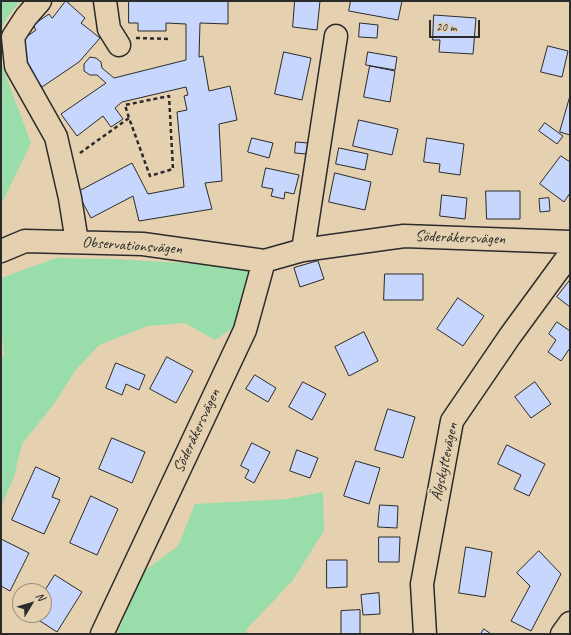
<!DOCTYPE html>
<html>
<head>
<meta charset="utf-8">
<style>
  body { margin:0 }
  #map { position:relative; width:571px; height:635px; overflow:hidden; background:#e5d1b0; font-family:Caveat,sans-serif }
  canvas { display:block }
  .frame { position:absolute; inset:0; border:2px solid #2b2b2b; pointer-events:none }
  .north { position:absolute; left:12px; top:583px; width:40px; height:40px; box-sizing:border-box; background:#e5d1b0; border:1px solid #9b8f7b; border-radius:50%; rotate:52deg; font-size:11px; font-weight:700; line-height:16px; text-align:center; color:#2b2b2b }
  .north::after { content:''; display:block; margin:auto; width:14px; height:18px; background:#2b2b2b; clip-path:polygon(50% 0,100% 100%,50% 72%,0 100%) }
  .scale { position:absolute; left:429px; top:20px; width:51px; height:18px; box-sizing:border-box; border:2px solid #2b2b2b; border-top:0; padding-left:5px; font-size:12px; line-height:14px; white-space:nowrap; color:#2b2b2b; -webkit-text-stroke:3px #e5d1b0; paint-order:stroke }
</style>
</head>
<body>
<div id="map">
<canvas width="571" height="635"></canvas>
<div class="frame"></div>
<div class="north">N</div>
<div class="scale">20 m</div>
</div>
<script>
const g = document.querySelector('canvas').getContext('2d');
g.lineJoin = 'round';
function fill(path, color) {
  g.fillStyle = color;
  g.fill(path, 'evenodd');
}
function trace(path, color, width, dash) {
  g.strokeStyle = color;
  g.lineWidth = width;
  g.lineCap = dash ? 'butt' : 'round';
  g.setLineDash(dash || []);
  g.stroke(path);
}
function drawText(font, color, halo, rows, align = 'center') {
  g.font = font + ' Caveat,sans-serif';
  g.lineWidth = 4;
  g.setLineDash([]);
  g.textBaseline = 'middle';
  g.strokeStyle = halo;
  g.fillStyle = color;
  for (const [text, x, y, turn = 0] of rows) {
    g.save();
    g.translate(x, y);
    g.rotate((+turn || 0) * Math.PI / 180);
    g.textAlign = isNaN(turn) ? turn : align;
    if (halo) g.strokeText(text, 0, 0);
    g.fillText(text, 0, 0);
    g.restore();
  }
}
fill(new Path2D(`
  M1,1H20L6,19L1,29Z
  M1,58L3,68L31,143L1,205Z
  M56,258L115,259L249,267L248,286L236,326L215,340L185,323L148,326L99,345L75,371L54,404L22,444L14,477L1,507V359L4,356L1,320V278Z
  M323,492L324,531L293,580L246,630L248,634H117L143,572L178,546L195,504L287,499Z`), '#99deaa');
const building = new Path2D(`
  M66,1L85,18L81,23L100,38L79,62L42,87L22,58L27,54L19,42L36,30L33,25L49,14L52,18Z
  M129,1H228V24L200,23L199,57L203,56L209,91L230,86L237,120L219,124L222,181L205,183L212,209L139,221L133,196L91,218L77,192L132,163L148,194L184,187L177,112L187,110L184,96L188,95L186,87L122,102L115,108L123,119L111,127L103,116L77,136L61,114L106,83L97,75H90L84,71V64L90,57L96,58L101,62L102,68L114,78L186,60V24L166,23V31H138V23H129Z
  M295,1H320L317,30L293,27Z
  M351,1H402L398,20L349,11Z
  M434,15L476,18L473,54L439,52L440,40H433Z
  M360,23L378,25L377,38L359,37Z
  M548,46L568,51L562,77L541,72Z
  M284,52L311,58L302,100L275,94Z
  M368,52L397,57L395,70L366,65Z
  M370,66L395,71L390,102L364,97Z
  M570,96V135L560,132Z
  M359,120L398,129L392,155L353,146Z
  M545,123L563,136L557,144L539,131Z
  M252,138L273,143L269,158L248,152Z
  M427,138L464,144L460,175L439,172L440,164L424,162Z
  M296,142L308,143L306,154L295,153Z
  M339,148L368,154L365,170L336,164Z
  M561,156L570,162V193L564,202L540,184Z
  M266,168L299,175L294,194L285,192L284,199L271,196L273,189L262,187Z
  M335,173L371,182L365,210L329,202Z
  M486,191H520V219H487Z
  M442,195L467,198L465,219L440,216Z
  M549,198L550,211L540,212L539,199Z
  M318,261L324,279L300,287L294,268Z
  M385,274H423V300H384Z
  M570,280V307L557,297Z
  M458,298L484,316L463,346L437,329Z
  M557,322L570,331V348L561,361L548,352L556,340L549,334Z
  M364,332L378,361L349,376L335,347Z
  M167,357L193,371L176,403L150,389Z
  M116,363L145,375L139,390L126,384L122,395L106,388Z
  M255,375L276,388L268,402L246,389Z
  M303,382L326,394L312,420L289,407Z
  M535,382L551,404L531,418L515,397Z
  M388,409L415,417L403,458L375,450Z
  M112,438L145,452L132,483L99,469Z
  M252,443L270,452L254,483L245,478L249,470L241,466Z
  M507,445L545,464L529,496L514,489L521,475L498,464Z
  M297,450L318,458L310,478L290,471Z
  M356,461L380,468L369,504L344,496Z
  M36,467L60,478L52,497L60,500L44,534L12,520Z
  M91,496L118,509L97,555L70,543Z
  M380,505L398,506L397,528L378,527Z
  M379,537H400L399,562H379Z
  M1,539L29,553L10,591L1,586Z
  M466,547L492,552L485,597L459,593Z
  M539,551L561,574L531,631L511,621L530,586L517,573Z
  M327,560H347V587L327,588Z
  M55,575L82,592L57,632L31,615H44V592Z
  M379,593L380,614L363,615L361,595Z
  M360,610V634H341V611Z
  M484,629L491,634H481Z`);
fill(building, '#c6d6fc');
trace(building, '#2b2b2b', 1);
const minor = new Path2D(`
  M40,1L26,17L13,37L16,66L56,137L70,198L77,242
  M105,1L109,29L119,45
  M303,250L336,36
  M1,251L25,241L143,244L264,261
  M102,634L245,330L264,261L303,250L404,236L570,242
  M425,634L422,584L452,421L510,336L570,254
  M562,634L570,623`);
trace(minor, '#2b2b2b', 25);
trace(new Path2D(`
  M136,38L170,39
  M80,153L129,118L150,176L173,169L169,96L125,105L129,118`), '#2b2b2b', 2.5, [4, 3]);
trace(minor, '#e5d1b0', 22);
drawText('16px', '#2b2b2b', '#e5d1b0', [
  ["Söderåkersvägen",460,238,2],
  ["Observationsvägen",132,246,4],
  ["Söderåkersvägen",197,431,-65],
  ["Älgskyttevägen",445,462,-78]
]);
</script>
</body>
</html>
